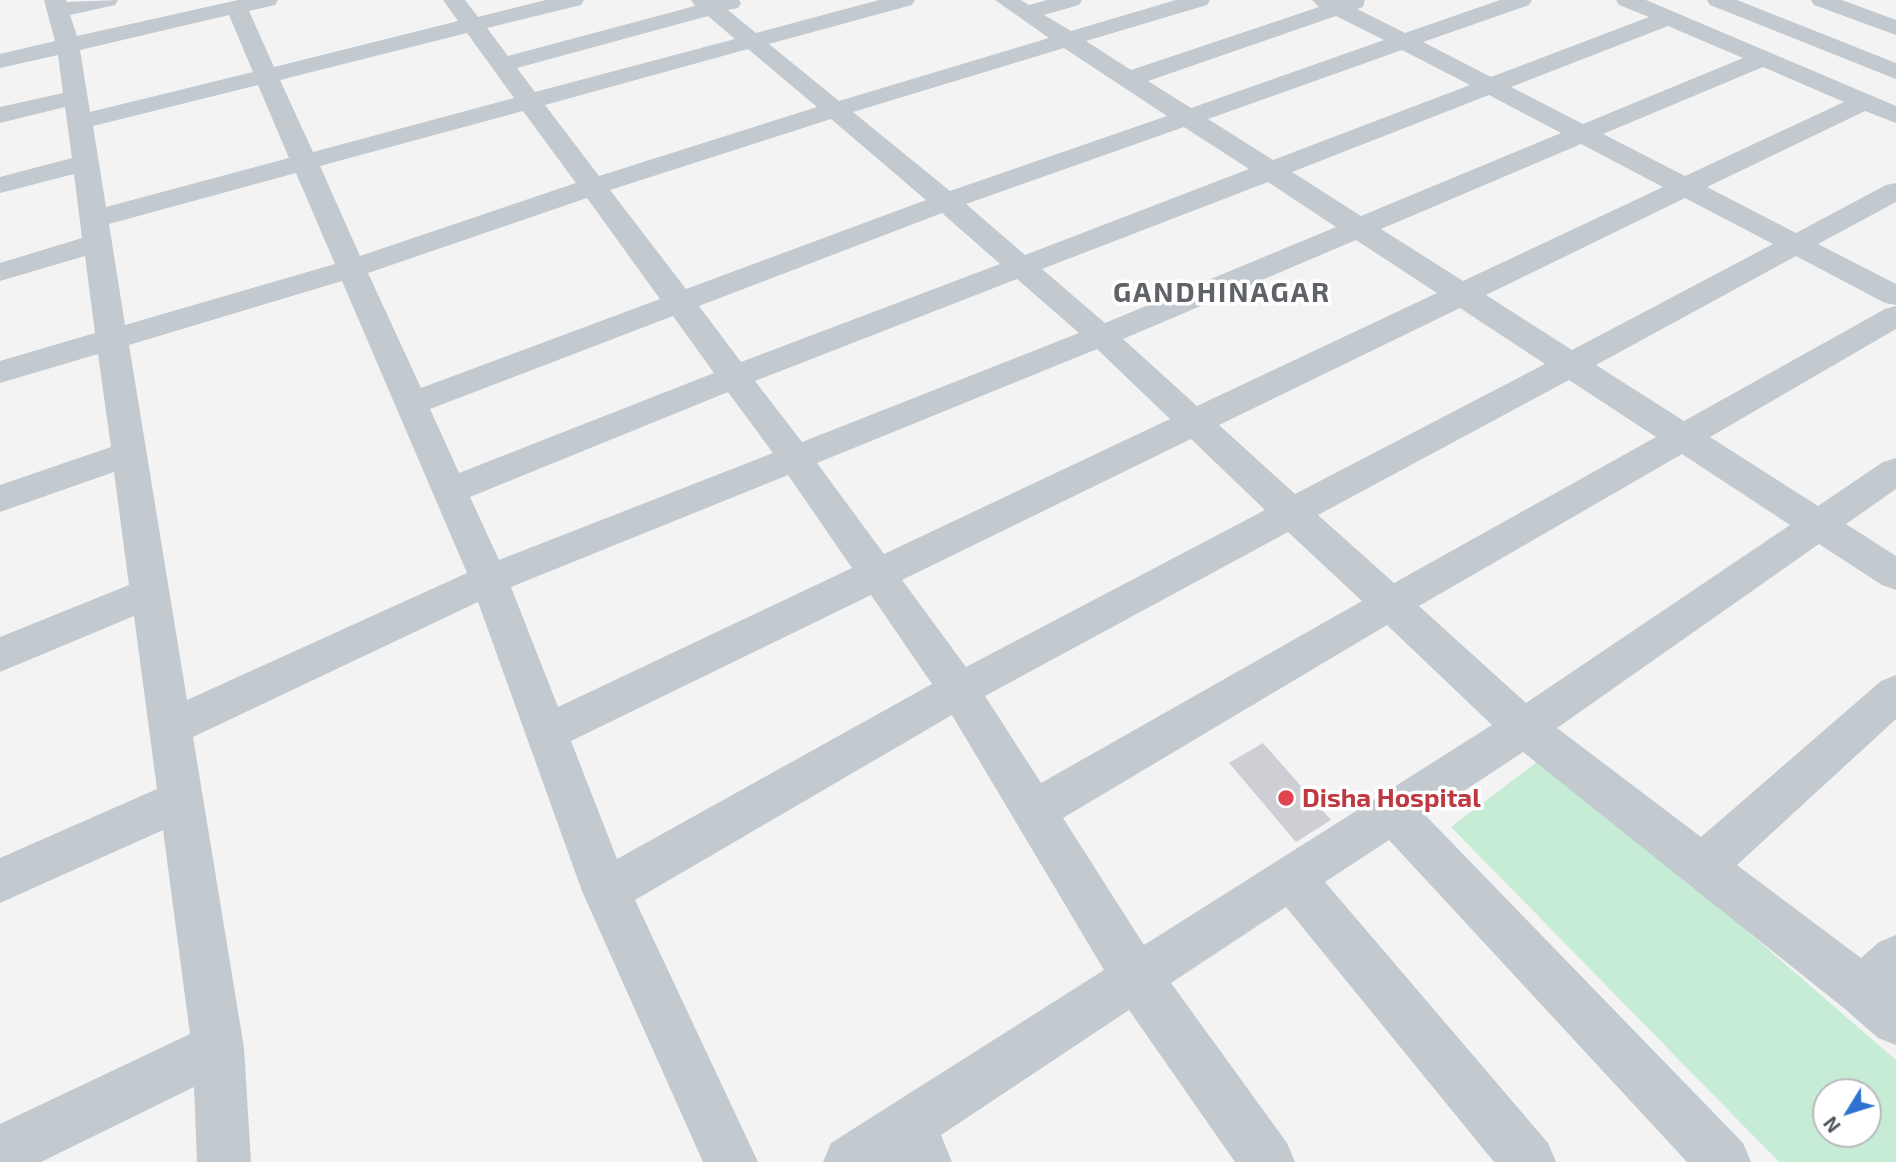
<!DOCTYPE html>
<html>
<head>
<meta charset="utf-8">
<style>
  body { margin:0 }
  #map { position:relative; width:1896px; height:1162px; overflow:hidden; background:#f4f3f3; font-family:"Exo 2",sans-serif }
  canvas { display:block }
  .north { position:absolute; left:1812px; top:1078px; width:70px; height:70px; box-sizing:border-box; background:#fff; border:2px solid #b7bbbf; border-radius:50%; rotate:232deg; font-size:19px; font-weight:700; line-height:28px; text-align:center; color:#4c555e }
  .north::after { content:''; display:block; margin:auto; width:24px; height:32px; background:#2f72d2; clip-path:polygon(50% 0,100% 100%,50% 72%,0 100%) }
</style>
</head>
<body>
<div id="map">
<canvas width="1896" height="1162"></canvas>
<div class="north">N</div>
</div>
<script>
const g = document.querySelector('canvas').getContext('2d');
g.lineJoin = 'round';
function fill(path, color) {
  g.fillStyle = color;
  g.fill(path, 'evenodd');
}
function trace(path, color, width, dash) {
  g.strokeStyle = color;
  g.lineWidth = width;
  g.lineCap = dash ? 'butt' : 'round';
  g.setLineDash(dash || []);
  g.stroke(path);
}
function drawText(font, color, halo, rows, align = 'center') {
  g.font = font + ' "Exo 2",sans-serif';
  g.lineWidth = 7;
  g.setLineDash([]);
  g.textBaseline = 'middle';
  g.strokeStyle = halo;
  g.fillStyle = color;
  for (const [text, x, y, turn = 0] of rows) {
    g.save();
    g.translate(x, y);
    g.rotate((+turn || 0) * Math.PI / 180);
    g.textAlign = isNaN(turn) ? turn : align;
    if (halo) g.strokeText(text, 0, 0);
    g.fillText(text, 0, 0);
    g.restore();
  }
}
fill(new Path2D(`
  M1545,756L1896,1060V1162H1779L1451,827ZM1826,1092H1868V1134H1826Z`), '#c7ecd6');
fill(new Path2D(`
  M1263,743L1331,820L1296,842L1229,763Z`), '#cdcfd4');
fill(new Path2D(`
  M44,0H66L67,2L118,0L115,5L70,15L77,36L238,0H278L275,5L249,11L274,67L458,21L443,0H465L478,17L546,0H584L581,5L487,28L508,56L695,6L691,0H739L741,3L738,8L728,10L756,33L879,0H915L912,5L769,44L839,101L1049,38L995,0H1021L1029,5L1047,0H1082L1079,5L1044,15L1071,31L1176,0H1210L1207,5L1086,41L1131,70L1319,7L1312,0H1365L1363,7L1357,9L1405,33L1500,0H1532L1529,5L1423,42L1491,77L1649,17L1619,5L1616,0H1646L1896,106V123L1865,111L1707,187L1796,233L1886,185L1896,183V202L1818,244L1896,284V305L1885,303L1796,256L1596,365L1684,421L1885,309L1896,306V329L1710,437L1818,506L1883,462L1896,458V489L1846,524L1896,556V590L1882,585L1819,544L1557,728L1701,837L1881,681L1896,675V719L1737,865L1861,958L1879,942L1896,935V1045L1878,1038L1845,1009L1523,752L1426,816L1743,1143L1751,1162H1687L1389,840L1325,882L1548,1143L1556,1162H1494L1286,907L1171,983L1287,1143L1295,1162H1235L1129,1010L941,1135L952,1162H823L831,1143L1104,970L952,715L635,900L758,1162H703L582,891L478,602L193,737L244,1048L251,1162H197L194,1087L41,1162H0V1124L190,1034L163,830L0,903V858L157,789L134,616L0,672V637L129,585L114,472L0,512V485L111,447L98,354L0,383V361L95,333L85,256L0,281V263L82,238L74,174L0,193V177L72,158L65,107L0,123V107L63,93L58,55L0,68V54L55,41ZM229,15L253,72L90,112L80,50ZM708,16L735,39L535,92L517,68ZM1336,16L1384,40L1191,108L1148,81ZM1668,26L1743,58L1583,124L1511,87ZM467,33L514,98L313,152L280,80ZM1064,48L1167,116L950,191L853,112ZM748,49L817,107L599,176L545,105ZM1402,50L1470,85L1273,160L1208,119ZM1763,67L1844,102L1685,176L1603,134ZM258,85L289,158L106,207L93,126ZM1489,95L1561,133L1361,216L1292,172ZM523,111L576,183L360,256L320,166ZM831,119L926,200L686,289L610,190ZM1184,127L1249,169L1025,255L966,204ZM1581,144L1663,187L1463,281L1381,229ZM296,173L335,264L125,325L109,224ZM1268,182L1336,227L1105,323L1042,269ZM587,198L660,299L421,388L368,273ZM1685,198L1773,244L1572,350L1486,295ZM942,213L1000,264L741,362L699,306ZM1356,240L1437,293L1197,406L1123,339ZM1017,279L1079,333L802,442L755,381ZM342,281L467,573L187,700L129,345ZM1460,308L1545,364L1295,494L1219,425ZM673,316L714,373L459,473L430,409ZM1097,349L1170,419L884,554L817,463ZM1569,380L1656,437L1394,583L1318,515ZM728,392L773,453L499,560L470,497ZM1191,439L1265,510L966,667L902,580ZM1682,454L1790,525L1526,703L1419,606ZM788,475L852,568L558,707L511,587ZM1288,532L1362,601L1041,783L985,696ZM871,595L932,684L617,859L571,741ZM1387,625L1492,725L1144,945L1063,818Z
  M1707,0H1737L1896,63V79L1710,5Z
  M1811,0H1842L1896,20V35L1814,5Z`), '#c2c9cf');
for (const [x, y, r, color] of [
  [1286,798,9,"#e0444e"]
]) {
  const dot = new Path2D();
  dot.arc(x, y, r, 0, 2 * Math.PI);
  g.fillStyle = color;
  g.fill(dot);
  trace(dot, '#fff', 2.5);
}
drawText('bold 26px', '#be3a42', '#fff', [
  ["Disha Hospital",1302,798]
], 'left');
g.letterSpacing = '2px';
drawText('bold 28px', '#5f6266', '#fff', [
  ["GANDHINAGAR",1222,293]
]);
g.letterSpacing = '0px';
</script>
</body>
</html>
